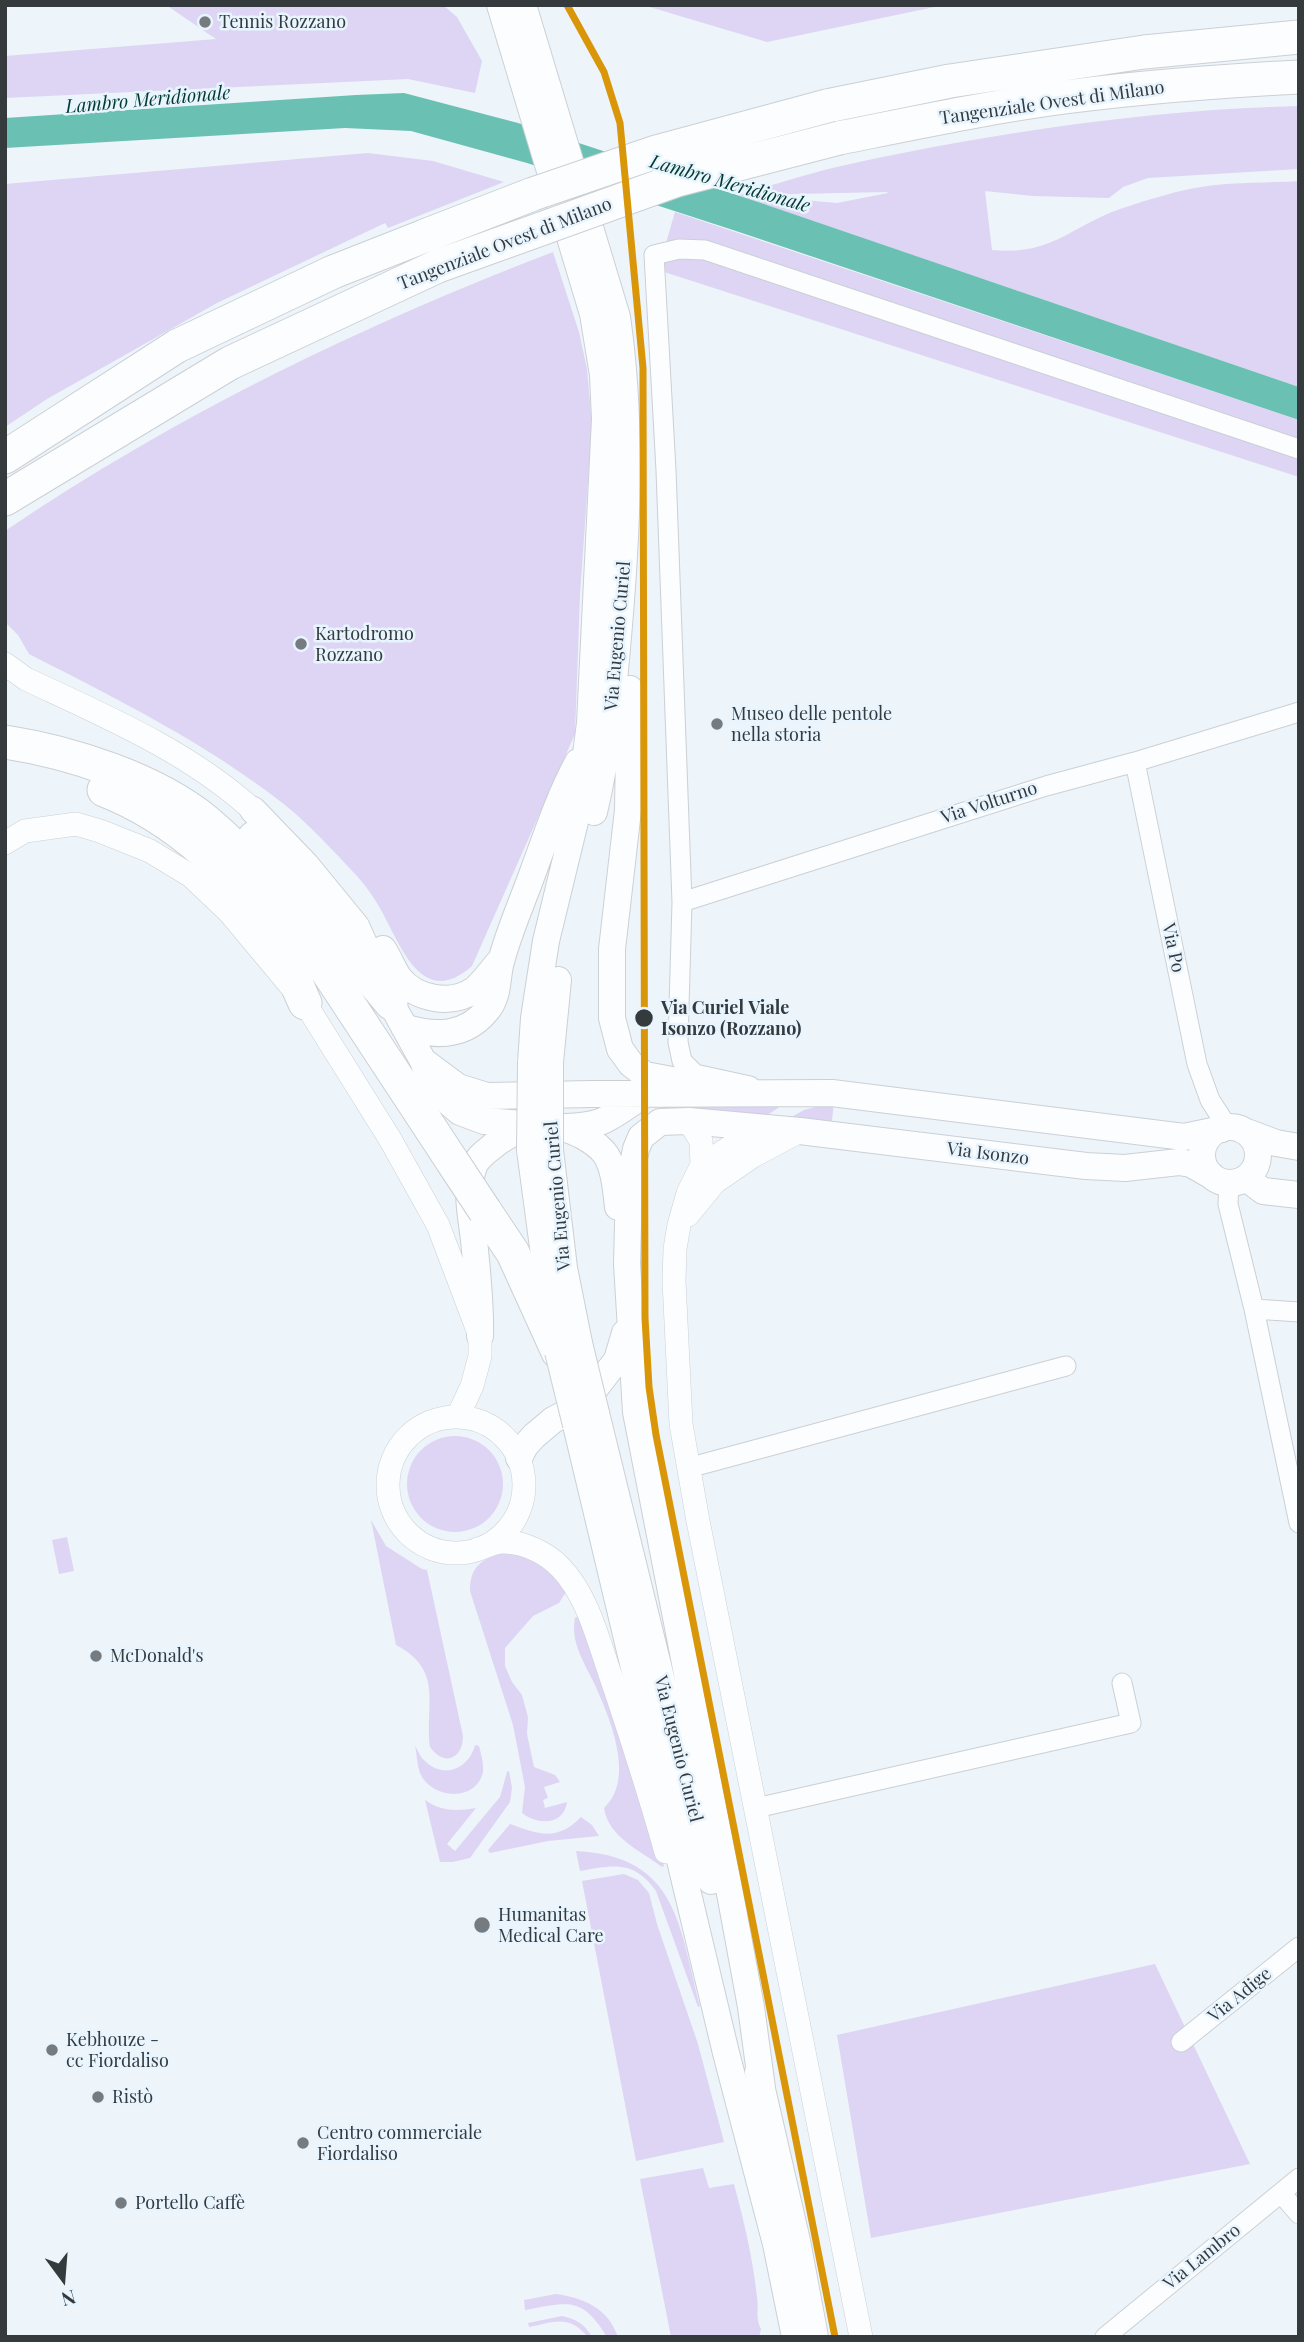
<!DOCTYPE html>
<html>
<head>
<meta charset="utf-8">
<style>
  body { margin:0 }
  #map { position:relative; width:1304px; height:2342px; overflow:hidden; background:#edf4fa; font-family:"Playfair Display",serif }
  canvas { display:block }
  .frame { position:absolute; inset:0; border:7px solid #353a3d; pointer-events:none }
  .north { position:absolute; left:28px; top:2244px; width:70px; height:70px; -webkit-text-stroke:5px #e8f5ff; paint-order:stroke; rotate:164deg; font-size:19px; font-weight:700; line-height:28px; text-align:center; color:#353a3d }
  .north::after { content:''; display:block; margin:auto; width:24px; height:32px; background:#353a3d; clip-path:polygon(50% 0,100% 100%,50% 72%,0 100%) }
</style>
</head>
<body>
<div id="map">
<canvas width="1304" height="2342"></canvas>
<div class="frame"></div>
<div class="north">N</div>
</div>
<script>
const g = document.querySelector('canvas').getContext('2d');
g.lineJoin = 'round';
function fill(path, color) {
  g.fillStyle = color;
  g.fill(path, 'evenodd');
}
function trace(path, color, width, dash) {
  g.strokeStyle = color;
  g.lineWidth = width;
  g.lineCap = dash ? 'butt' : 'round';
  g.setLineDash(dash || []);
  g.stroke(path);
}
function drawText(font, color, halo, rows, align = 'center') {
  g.font = font + ' "Playfair Display",serif';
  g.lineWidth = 5;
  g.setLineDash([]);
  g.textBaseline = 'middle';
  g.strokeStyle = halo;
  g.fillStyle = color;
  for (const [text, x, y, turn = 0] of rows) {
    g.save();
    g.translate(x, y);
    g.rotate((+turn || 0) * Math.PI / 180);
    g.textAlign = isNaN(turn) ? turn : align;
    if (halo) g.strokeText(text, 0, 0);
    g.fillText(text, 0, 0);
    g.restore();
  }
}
fill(new Path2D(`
  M166,5H443L457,17L482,61L475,93L408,79L5,98V56L216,39Z
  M643,5H944L767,42Z
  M1299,106V169L1148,178L1123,187L1109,198L1033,196L985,191L992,250C1053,256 1072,225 1123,208C1150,199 1179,190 1207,186C1237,182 1268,183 1299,181V387L737,195C774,185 812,172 850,164C998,132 1147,110 1299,106ZM888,193L837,203L747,195L887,192Z
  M368,153L433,161L504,182L388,228L385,223L217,303L47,399L5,427V184Z
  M675,212L1299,420V477L658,270Z
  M553,252L579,332L587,369L592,424L580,594L575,734L472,966C422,1010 401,946 381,910C375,899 366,886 357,876C334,852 310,825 285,805C206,743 117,699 29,654L18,635L5,622V531C176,415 360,326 553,252Z
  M787,1102L760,1120L663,1111V1104Z
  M834,1102L831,1129L786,1120L804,1110Z
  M407 1484a48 48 0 1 1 96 0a48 48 0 1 1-96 0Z
  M371,1520L386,1546L422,1569L427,1570L463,1736C463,1759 444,1767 430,1747C425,1704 444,1670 396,1645Z
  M67,1537L74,1571L59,1574L52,1540Z
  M503,1553H519L557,1574L566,1592L559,1603L533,1616L505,1648V1666L512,1682L522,1695L528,1717L527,1734L534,1767L555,1775L560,1782L544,1787L548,1798L543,1800L545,1808L567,1802C564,1826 537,1825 522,1813L525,1787L513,1725L470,1591C470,1567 481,1559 503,1553Z
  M579,1616L582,1620L664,1866L662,1867C641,1851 608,1837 604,1808C636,1779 610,1719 595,1685C585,1664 570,1642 575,1618Z
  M475,1745L479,1746C481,1754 484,1764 483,1772C476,1803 431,1799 420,1773C417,1765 417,1754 415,1746C418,1750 420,1757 424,1760C443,1780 469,1769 475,1745Z
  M509,1771L512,1788L510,1802L470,1858L453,1862H440L425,1800C442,1812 457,1811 476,1808L447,1844L455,1851L500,1797L507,1772Z
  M581,1817L592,1825L599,1836L548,1841L490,1853L488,1850L510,1824C538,1834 557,1842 581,1817Z
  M576,1851C678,1856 679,1926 700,2006L698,2007L656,1891C634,1860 614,1865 580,1871Z
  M624,1874L638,1880L649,1893L657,1924L698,2044L724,2142L636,2161L582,1881Z
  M1155,1964L1250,2164L871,2238L837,2035Z
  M703,2168L709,2188L734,2184C744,2221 753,2259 757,2297C759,2309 755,2318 761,2329L759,2337H671L640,2179Z
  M556,2294C584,2298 608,2308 618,2337H607C582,2296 569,2302 525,2310L524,2300Z
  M562,2316C576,2319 585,2324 592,2337H588C568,2314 555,2322 529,2327L528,2323Z`), '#ddd5f3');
fill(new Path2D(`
  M404,93L518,123L761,203L1299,387V420L739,232L527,163L411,131L345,128L5,148V118L356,95Z`), '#6ac1b3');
const minor = new Path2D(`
  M1135,762L1197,1064L1210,1100L1228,1128
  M682,902L1046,786L1135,762L1299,712
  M750,1086L695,1074L682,1061L678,1042L682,902L666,470L654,255L679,249L705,250L1299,449
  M1229,1183L1228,1204L1254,1309L1299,1523
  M1254,1309L1299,1312
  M688,1468L1066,1366
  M756,1808L1131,1723L1122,1683
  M1181,2042L1299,1947
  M1281,2193L1299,2214
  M1105,2337L1299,2178`);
const tertiary = new Path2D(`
  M5,664L26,679C105,716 188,751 253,810
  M5,843L25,831L76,824L100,831L150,851L191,876L229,912L305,1003L390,1139L438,1225L480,1336V1356L472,1386L458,1416
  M689,1121L701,1141L702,1165L688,1193L679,1225L675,1249L674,1281L681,1424L698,1521L861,2337
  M702,1165L762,1127
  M688,1215L715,1182L753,1156L800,1131
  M388 1485a68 68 0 1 1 136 0a68 68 0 1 1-136 0Z
  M478,1549C486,1547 496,1541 504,1542C524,1542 547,1553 561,1568C587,1595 598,1639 610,1674C630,1733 649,1792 666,1852`);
const secondary = new Path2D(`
  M500,5L593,314L603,375L605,419L590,723L580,801L546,941L534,1018L531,1063
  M523,5L617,317C633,427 627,539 617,648C612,704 607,758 594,812
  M630,689L628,810L612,949V1018L620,1049L631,1064L645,1075L683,1082
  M253,810L306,865L356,926L391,1003L423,1061L433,1089L460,1112L484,1121L536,1125
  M383,949C389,958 393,969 399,978C416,999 451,1006 474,990C483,983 491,971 499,962
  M404,1027C435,1037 466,1037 488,1009C500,994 496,975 502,958C510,929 523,900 533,872C547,834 559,797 578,762
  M423,1061L458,1087L487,1096L592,1094L832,1093L1184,1137L1222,1129
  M550,1062L558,980
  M565,1127C607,1126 611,1116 645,1094
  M1202 1155a28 28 0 1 1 56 0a28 28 0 1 1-56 0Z
  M1244,1131L1276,1143L1299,1147
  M530,1150L553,1322
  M550,1150L564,1268L579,1343
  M1246,1178L1263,1191L1299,1195
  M480,1336C481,1304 477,1272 474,1240C471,1214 465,1191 474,1166C477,1159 482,1155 488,1150C515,1126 549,1119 581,1135C590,1140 600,1146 606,1155C615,1170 616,1191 618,1207
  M596,1413L711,1881
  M576,1425L726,2053L776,2244L795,2337
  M519,1458L525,1446L534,1436L553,1420L583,1404L617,1360L625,1333
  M758,2072L797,2241L815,2337
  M762,2088L751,2007L731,1899L636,1412L627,1264L629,1184L636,1149L641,1137L660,1122L689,1121L800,1131L1086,1166L1125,1168L1179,1162L1191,1164L1212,1176`);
const motorway = new Path2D(`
  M827,106L950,81L1144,52L1299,37
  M839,138C914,123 989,107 1065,97C1142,87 1221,81 1299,77
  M5,457L177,346L333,272L427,235
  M5,499L230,363L438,266
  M5,742C70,752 155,779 206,821C261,866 296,925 335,983C374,1042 413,1101 452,1161
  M104,790C173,817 245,879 279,944C289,963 296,984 305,1003
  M254,838L316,903L365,972L391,1003
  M485,1211L513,1253L558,1352`);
trace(minor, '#cbd0d5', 21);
trace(tertiary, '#cbd0d5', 24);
trace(secondary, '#cbd0d5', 28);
trace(motorway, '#cbd0d5', 35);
trace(minor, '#fcfdfe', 19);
trace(tertiary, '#fcfdfe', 23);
trace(secondary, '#fcfdfe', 26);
trace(motorway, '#fcfdfe', 33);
const secondaryBridge = new Path2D(`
  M530,1150L531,1063
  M550,1150V1062
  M579,1343L596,1413
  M558,1352L576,1425`);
const motorwayBridge = new Path2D(`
  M427,235L533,194L653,153L827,106
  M438,266L677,180L839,138
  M452,1161L485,1211`);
trace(secondaryBridge, '#cbd0d5', 28, []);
trace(motorwayBridge, '#cbd0d5', 35, []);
trace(secondaryBridge, '#fcfdfe', 26);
trace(motorwayBridge, '#fcfdfe', 33);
trace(new Path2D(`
  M567,5L604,72L620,123L643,368L645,1318L649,1387L656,1435L835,2337`), '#da9609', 7);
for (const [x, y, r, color] of [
  [205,22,7,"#757b7f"],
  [301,644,7,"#757b7f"],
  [717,724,7,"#757b7f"],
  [644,1018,10,"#353a3d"],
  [96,1656,7,"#757b7f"],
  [482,1925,9,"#757b7f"],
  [52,2050,7,"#757b7f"],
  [98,2097,7,"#757b7f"],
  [303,2143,7,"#757b7f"],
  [121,2203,7,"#757b7f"]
]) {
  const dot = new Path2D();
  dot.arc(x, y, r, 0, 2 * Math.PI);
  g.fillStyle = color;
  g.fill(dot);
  trace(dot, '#e8f5ff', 2.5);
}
drawText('18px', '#353a3d', '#e8f5ff', [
  ["Tennis Rozzano",219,22],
  ["Kartodromo",315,634],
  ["Rozzano",315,655],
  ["Museo delle pentole",731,714],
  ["nella storia",731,735],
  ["McDonald's",110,1656],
  ["Humanitas",498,1915],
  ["Medical Care",498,1936],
  ["Kebhouze -",66,2040],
  ["cc Fiordaliso",66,2061],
  ["Ristò",112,2097],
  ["Centro commerciale",317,2133],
  ["Fiordaliso",317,2154],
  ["Portello Caffè",135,2203]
], 'left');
drawText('18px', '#353a3d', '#e8f5ff', [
  ["Tangenziale Ovest di Milano",1052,103,-8],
  ["Tangenziale Ovest di Milano",505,244,-21],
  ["Via Eugenio Curiel",618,636,-85],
  ["Via Volturno",989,803,-18],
  ["Via Po",1173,948,78],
  ["Via Isonzo",988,1154,7],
  ["Via Eugenio Curiel",558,1196,-95],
  ["Via Eugenio Curiel",678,1749,76],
  ["Via Adige",1240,1995,-39],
  ["Via Lambro",1202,2257,-39]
]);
drawText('bold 18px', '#353a3d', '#e8f5ff', [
  ["Via Curiel Viale",661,1008],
  ["Isonzo (Rozzano)",661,1029]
], 'left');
drawText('italic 19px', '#023930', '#e8f5ff', [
  ["Lambro Meridionale",148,100,-5],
  ["Lambro Meridionale",730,184,16]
]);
</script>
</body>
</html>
